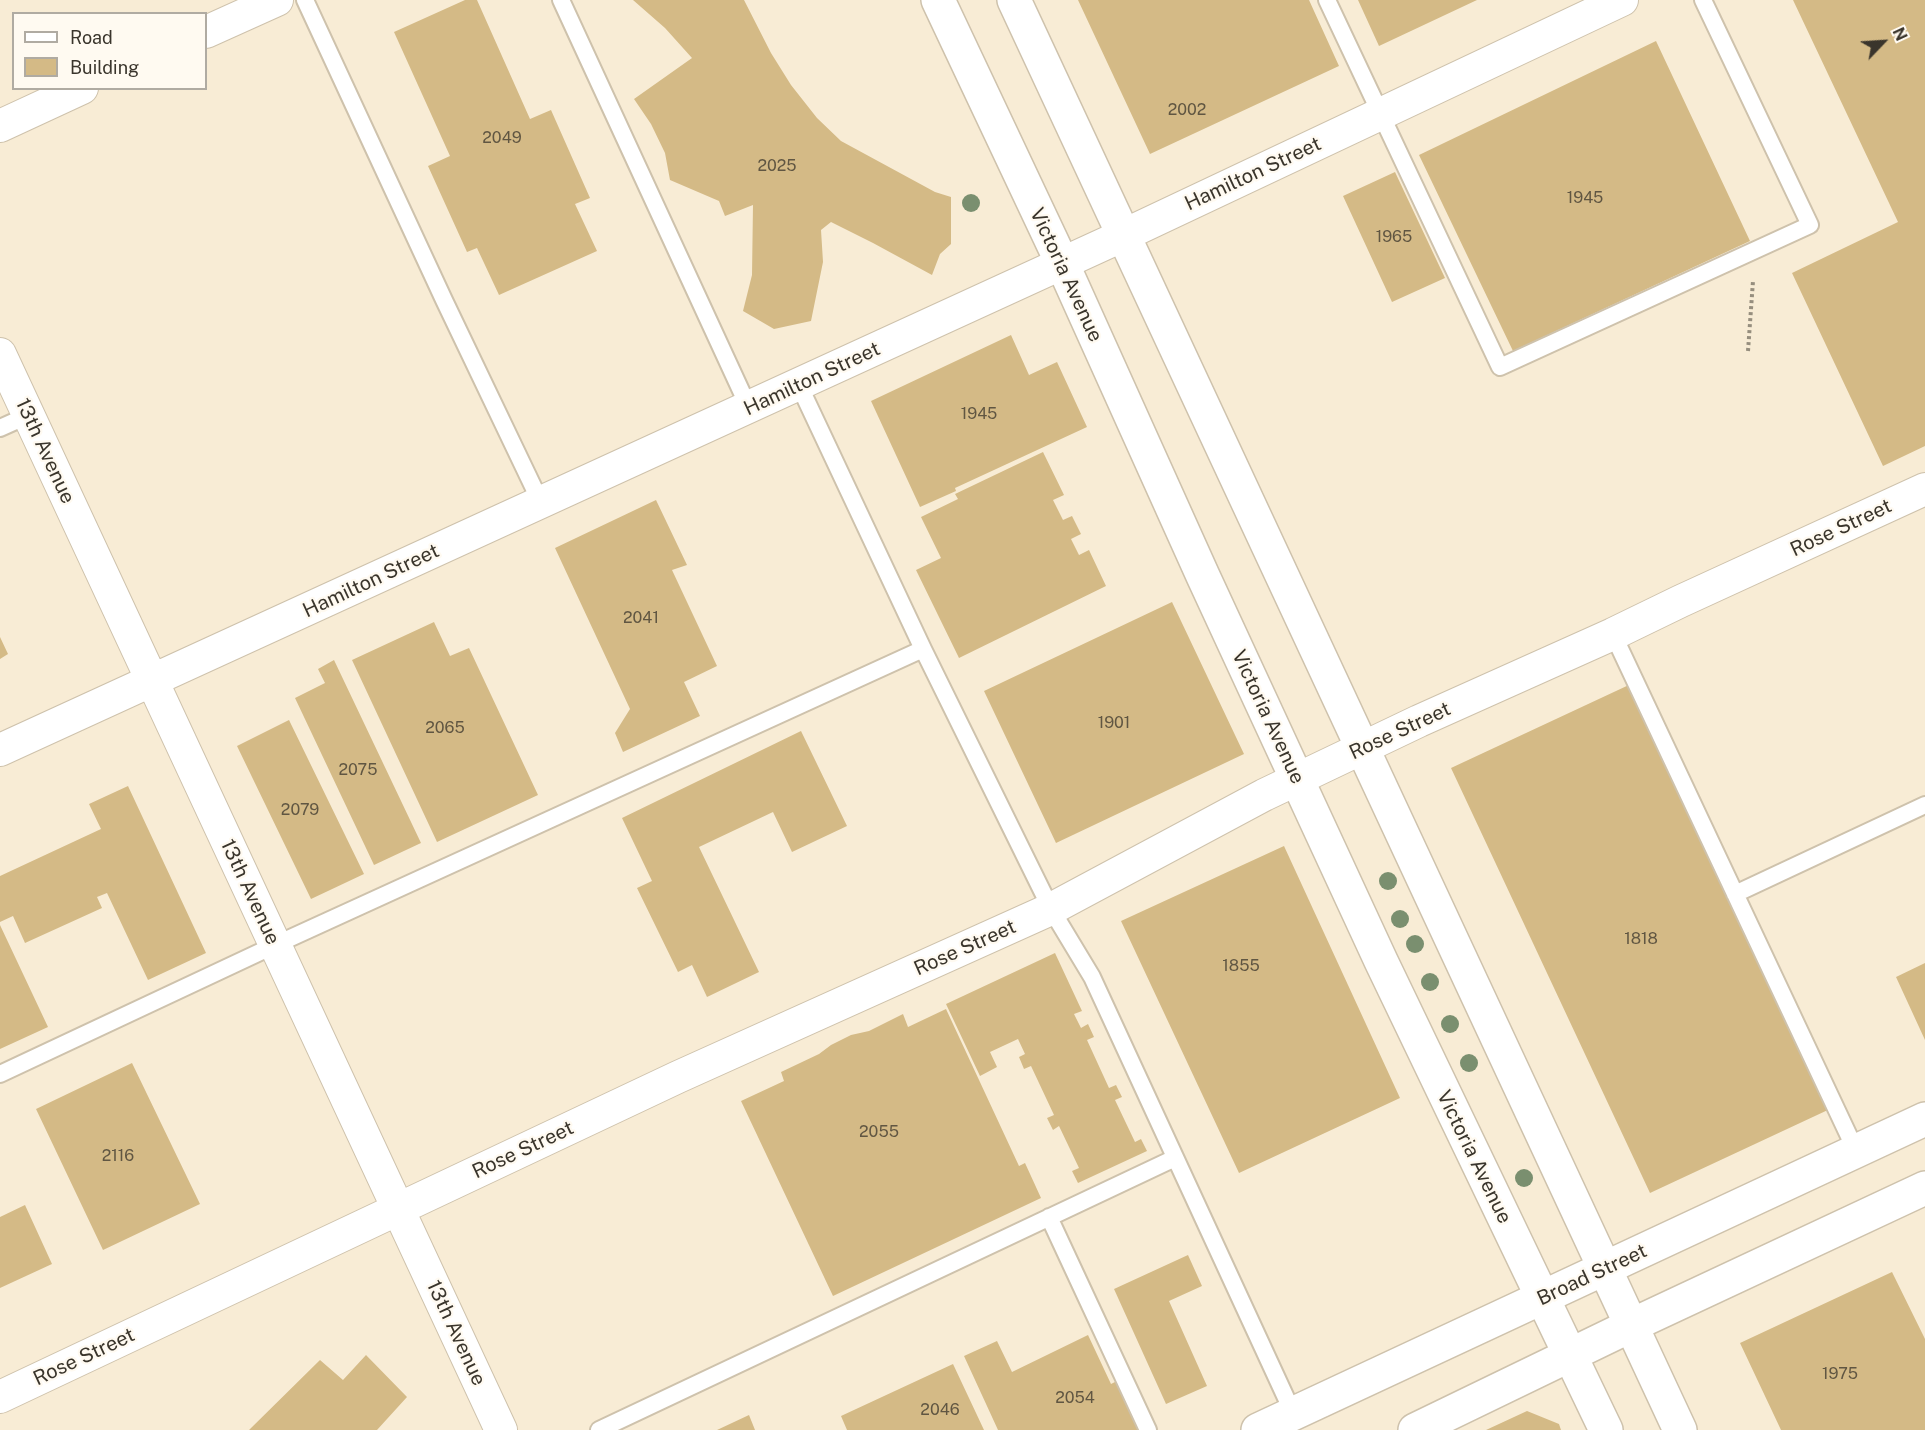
<!DOCTYPE html>
<html>
<head>
<meta charset="utf-8">
<style>
  body { margin:0 }
  #map { position:relative; width:1925px; height:1430px; overflow:hidden; background:#f8ecd5; font-family:"Public Sans",sans-serif }
  canvas { display:block }
  .legend { position:absolute; left:12px; top:12px; width:195px; height:78px; box-sizing:border-box; background:#fffaf1; border:2px solid #b0aba2; margin:0; padding:8px 10px; list-style:none; font-size:18px; color:#3a352c }
  .legend li { display:flex; align-items:center; gap:12px; height:30px }
  .legend b { width:30px; border:2px solid #b0aba2 }
  .north { position:absolute; left:1853px; top:12px; width:60px; height:60px; -webkit-text-stroke:4px #fffaf1; paint-order:stroke; rotate:65deg; font-size:16px; font-weight:700; line-height:24px; text-align:center; color:#3a352c }
  .north::after { content:''; display:block; margin:auto; width:21px; height:27px; background:#3a352c; clip-path:polygon(50% 0,100% 100%,50% 72%,0 100%) }
</style>
</head>
<body>
<div id="map">
<canvas width="1925" height="1430"></canvas>
<ul class="legend">
<li><b style="height:8px;background:#fff"></b>Road</li>
<li><b style="height:16px;background:#d4ba86"></b>Building</li>
</ul>
<div class="north">N</div>
</div>
<script>
const g = document.querySelector('canvas').getContext('2d');
g.lineJoin = 'round';
function fill(path, color) {
  g.fillStyle = color;
  g.fill(path, 'evenodd');
}
function trace(path, color, width, dash) {
  g.strokeStyle = color;
  g.lineWidth = width;
  g.lineCap = dash ? 'butt' : 'round';
  g.setLineDash(dash || []);
  g.stroke(path);
}
function drawText(font, color, halo, rows, align = 'center') {
  g.font = font + ' "Public Sans",sans-serif';
  g.lineWidth = 4.5;
  g.setLineDash([]);
  g.textBaseline = 'middle';
  g.strokeStyle = halo;
  g.fillStyle = color;
  for (const [text, x, y, turn = 0] of rows) {
    g.save();
    g.translate(x, y);
    g.rotate((+turn || 0) * Math.PI / 180);
    g.textAlign = isNaN(turn) ? turn : align;
    if (halo) g.strokeText(text, 0, 0);
    g.fillText(text, 0, 0);
    g.restore();
  }
}
fill(new Path2D(`
  M465,0H477L530,119L551,110L590,198L575,204L597,251L499,295L477,248L467,252L428,166L450,156L394,32Z
  M633,0H744L771,53L791,85L817,118L841,141L935,192L951,197V244L940,254L932,275L873,243L831,222L821,230L823,262L811,321L774,329L743,311L752,275L753,205L725,216L719,201L670,180L665,153L651,124L634,99L692,58L665,28Z
  M1078,0H1309L1339,66L1150,154Z
  M1358,0H1477L1379,46Z
  M1793,0H1925V446L1883,466L1792,273L1898,222Z
  M1656,41L1750,241L1513,351L1419,155Z
  M1395,172L1445,278L1392,302L1343,196Z
  M1011,335L1029,375L1057,362L1087,427L955,488L956,491L920,507L871,401Z
  M1043,452L1064,495L1053,500L1063,520L1072,516L1081,534L1071,539L1079,555L1089,550L1106,586L959,658L916,570L941,558L921,517L958,499L955,494Z
  M656,500L687,565L672,570L717,666L684,682L700,716L623,752L615,733L630,709L555,548Z
  M1172,602L1244,754L1056,843L984,691Z
  M434,622L450,656L469,648L538,795L437,842L352,660Z
  M0,637L8,654L0,659Z
  M334,660L421,843L374,865L295,698L325,683L318,669Z
  M1631,684L1830,1109L1650,1193L1451,768Z
  M289,720L364,874L311,899L237,746Z
  M801,731L847,826L792,852L773,812L699,847L759,972L707,997L692,965L678,972L637,888L652,881L622,818Z
  M128,786L206,953L148,980L107,893L97,897L102,908L25,943L13,916L0,922V876L101,829L89,804Z
  M1284,846L1400,1098L1239,1173L1121,921Z
  M0,925L48,1027L0,1049Z
  M1055,953L1082,1011L1074,1014L1081,1028L1088,1024L1094,1037L1087,1040L1109,1088L1116,1085L1122,1097L1115,1100L1135,1142L1141,1139L1147,1151L1078,1183L1072,1171L1079,1168L1059,1126L1053,1130L1047,1118L1054,1115L1031,1066L1024,1069L1019,1057L1025,1054L1018,1039L990,1052L997,1067L980,1076L946,1004Z
  M1925,963V1040L1896,977Z
  M946,1009L1019,1166L1025,1163L1041,1198L833,1296L741,1101L784,1081L781,1072L819,1054L831,1045L851,1035L869,1031L903,1014L908,1027Z
  M132,1063L200,1204L103,1250L36,1109Z
  M25,1205L52,1264L0,1288V1217Z
  M1188,1255L1202,1286L1169,1301L1207,1386L1166,1404L1114,1289Z
  M1892,1272L1925,1339V1430H1781L1740,1343Z
  M1088,1335L1111,1384L1119,1380L1143,1430H998L964,1356L997,1341L1012,1372Z
  M366,1355L407,1397L377,1430H249L320,1360L343,1380Z
  M953,1364L984,1430H847L841,1416Z
  M1527,1411L1559,1424L1561,1430H1486Z
  M749,1415L755,1430H717Z`), '#d4ba86');
const lane = new Path2D(`
  M305,0L444,300L541,503
  M561,0L749,408
  M1327,0L1500,367L1810,225L1703,0
  M799,385L923,649L1051,909L1092,977L1293,1413
  M0,428L29,415
  M1613,634L1856,1151
  M1735,894L1925,805
  M0,1074L275,945L923,649
  M1049,1217L1148,1430
  M599,1430L1175,1158`);
const street = new Path2D(`
  M206,32L277,0
  M0,126L82,88
  M0,354L501,1430
  M0,750L1124,235L1622,0
  M0,1397L678,1077L1051,909L1264,795L1419,721L1613,634L1681,601L1925,489`);
const secondary = new Path2D(`
  M1258,1430L1925,1119
  M1415,1430L1630,1326L1925,1188`);
const primary = new Path2D(`
  M938,0L1062,263L1203,576L1381,961L1606,1430
  M1014,0L1680,1430`);
trace(lane, '#cec2ac', 20);
trace(street, '#cec2ac', 34);
trace(secondary, '#cec2ac', 36);
trace(primary, '#cec2ac', 36);
trace(new Path2D(`
  M1748,351L1753,281`), '#968e7e', 4, [3, 3]);
trace(lane, '#fff', 16);
trace(street, '#fff', 32);
trace(secondary, '#fff', 33);
trace(primary, '#fff', 33);
g.fillStyle = '#7a8f6f';
for (const [x, y] of [
  [971,203],
  [1388,881],
  [1400,919],
  [1415,944],
  [1430,982],
  [1450,1024],
  [1469,1063],
  [1524,1178]
]) {
  g.beginPath();
  g.arc(x, y, 9, 0, 2 * Math.PI);
  g.fill();
}
drawText('16px', '#605642', null, [
  ["2002",1187,110],
  ["2049",502,138],
  ["2025",777,166],
  ["1945",1585,198],
  ["1965",1394,237],
  ["1945",979,414],
  ["2041",641,618],
  ["1901",1114,723],
  ["2065",445,728],
  ["2075",358,770],
  ["2079",300,810],
  ["1818",1641,939],
  ["1855",1241,966],
  ["2055",879,1132],
  ["2116",118,1156],
  ["1975",1840,1374],
  ["2054",1075,1398],
  ["2046",940,1410]
]);
drawText('20px', '#3a352c', '#fffaf1', [
  ["Hamilton Street",1253,174,-25],
  ["Victoria Avenue",1066,275,65],
  ["Hamilton Street",812,379,-25],
  ["13th Avenue",45,451,65],
  ["Rose Street",1841,528,-25],
  ["Hamilton Street",371,581,-25],
  ["Victoria Avenue",1268,717,65],
  ["Rose Street",1400,731,-25],
  ["13th Avenue",250,892,65],
  ["Rose Street",965,948,-24],
  ["Rose Street",523,1150,-25],
  ["Victoria Avenue",1474,1157,64],
  ["Broad Street",1592,1275,-25],
  ["13th Avenue",456,1333,65],
  ["Rose Street",84,1357,-25]
]);
</script>
</body>
</html>
